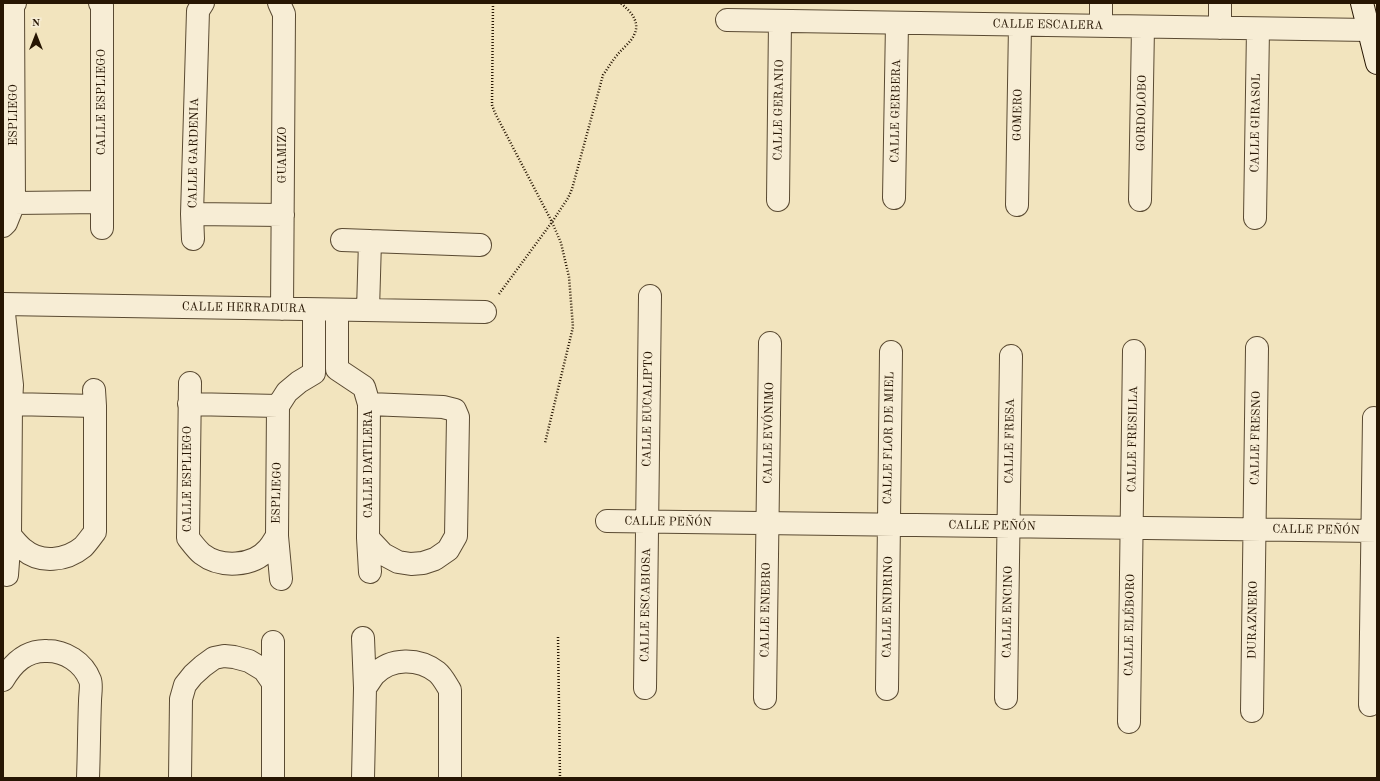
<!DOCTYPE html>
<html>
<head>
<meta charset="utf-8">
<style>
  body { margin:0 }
  #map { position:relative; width:1380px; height:781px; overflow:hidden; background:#f2e4be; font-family:"Old Standard TT",serif }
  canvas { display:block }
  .frame { position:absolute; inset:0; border:4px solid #271603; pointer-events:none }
  .north { position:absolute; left:16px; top:16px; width:40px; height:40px; -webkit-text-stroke:3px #f7edd5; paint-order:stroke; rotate:0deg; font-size:11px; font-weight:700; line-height:16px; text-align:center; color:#271603 }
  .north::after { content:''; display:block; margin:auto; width:14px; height:18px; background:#271603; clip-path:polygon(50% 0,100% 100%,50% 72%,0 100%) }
</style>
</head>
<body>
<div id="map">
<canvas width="1380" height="781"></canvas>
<div class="frame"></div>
<div class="north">N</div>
</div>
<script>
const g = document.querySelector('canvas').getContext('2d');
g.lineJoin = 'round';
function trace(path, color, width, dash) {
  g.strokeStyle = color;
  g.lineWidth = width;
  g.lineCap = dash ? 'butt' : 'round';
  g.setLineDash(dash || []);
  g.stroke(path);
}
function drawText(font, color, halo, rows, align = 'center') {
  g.font = font + ' "Old Standard TT",serif';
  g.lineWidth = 3;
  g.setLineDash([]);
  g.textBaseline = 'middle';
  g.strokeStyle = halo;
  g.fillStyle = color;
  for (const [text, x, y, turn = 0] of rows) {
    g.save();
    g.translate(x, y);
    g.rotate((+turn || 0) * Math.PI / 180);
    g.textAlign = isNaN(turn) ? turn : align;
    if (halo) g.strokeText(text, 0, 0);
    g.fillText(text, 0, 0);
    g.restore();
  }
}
const street = new Path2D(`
  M100,3L102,5V228
  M279,3L284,14L282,309
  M1101,3V26
  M727,20L1368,30
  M1220,28V3
  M894,198L897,23
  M778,200L780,21
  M1140,200L1143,27
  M14,203L102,202
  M1017,205L1020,25
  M192,214L283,215
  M1255,218L1258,29
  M3,226L6,223L14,203L13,5L15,3
  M193,239L192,214L198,11L203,3
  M342,240L480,245
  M3,304L485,312
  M3,305L12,385L11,404L10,535C14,540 18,545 23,549C40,564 66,561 83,547C87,543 91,537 95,532V406L94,390
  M337,310V369L364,387L369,404L368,538L383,554L398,562L411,564L423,563L435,559L448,550L456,536L458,417L455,410L443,407L369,404
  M368,310L370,241
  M190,383L188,538C192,543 197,550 202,554C220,568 253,567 268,549C272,545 274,540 277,536L278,406
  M11,404L95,406
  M189,404L278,406
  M278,406L287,392L299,382L314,373V310
  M607,521L1377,531
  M277,536L281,579
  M368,538L370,572
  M7,575L10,535
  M363,638L365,688
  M273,642V683
  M3,680C13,663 26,650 47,651C65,651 83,662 90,680C92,685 90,695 90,701C89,727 89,752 88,778
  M645,688L650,296
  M887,689L891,352
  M765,698L770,343
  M1006,698L1011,356
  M1370,705L1374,418
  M1252,711L1257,348
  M1129,722L1134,351
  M180,778L181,699L185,685L193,675L203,666L214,658L224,656L234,657L249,661L264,670L273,683V778
  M363,778L365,688C368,684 371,679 374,675C391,657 419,658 437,672C443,677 446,684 450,690V778`);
const secondary = new Path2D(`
  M1362,3L1377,63`);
trace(street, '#5a4a32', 24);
trace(secondary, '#271603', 24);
trace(new Path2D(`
  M493,3L492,105L495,113L552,222L561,243L569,277L573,327L545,443
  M499,294L552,222L568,198L572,189L603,75C608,68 612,61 618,54C623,48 631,42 634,35C641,22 630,10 620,3
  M558,637L560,778`), '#271603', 2.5, [1, 2]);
trace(street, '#f7edd5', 22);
trace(secondary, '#f7edd5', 22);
drawText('12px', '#271603', '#f7edd5', [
  ["CALLE ESCALERA",1048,25,1],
  ["CALLE ESPLIEGO",102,102,-90],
  ["CALLE GERANIO",779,110,-89],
  ["CALLE GERBERA",896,111,-89],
  ["GORDOLOBO",1142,113,-89],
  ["ESPLIEGO",14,115,-90],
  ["GOMERO",1018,115,-89],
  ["CALLE GIRASOL",1256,123,-89],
  ["CALLE GARDENIA",194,153,-89],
  ["GUAMIZO",283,155,-90],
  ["CALLE HERRADURA",244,308,1],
  ["CALLE EUCALIPTO",648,409,-89],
  ["CALLE EVÓNIMO",769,433,-89],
  ["CALLE FLOR DE MIEL",889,438,-89],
  ["CALLE FRESNO",1256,438,-89],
  ["CALLE FRESILLA",1133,439,-89],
  ["CALLE FRESA",1010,441,-89],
  ["CALLE DATILERA",369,464,-90],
  ["CALLE ESPLIEGO",188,479,-90],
  ["ESPLIEGO",277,493,-89],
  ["CALLE PEÑÓN",668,522,1],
  ["CALLE PEÑÓN",992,526,1],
  ["CALLE PEÑÓN",1316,530,1],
  ["CALLE ESCABIOSA",646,605,-89],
  ["CALLE ENDRINO",888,607,-89],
  ["CALLE ENEBRO",766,610,-89],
  ["CALLE ENCINO",1008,612,-89],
  ["DURAZNERO",1253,620,-89],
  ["CALLE ELÉBORO",1130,625,-89]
]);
</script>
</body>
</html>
